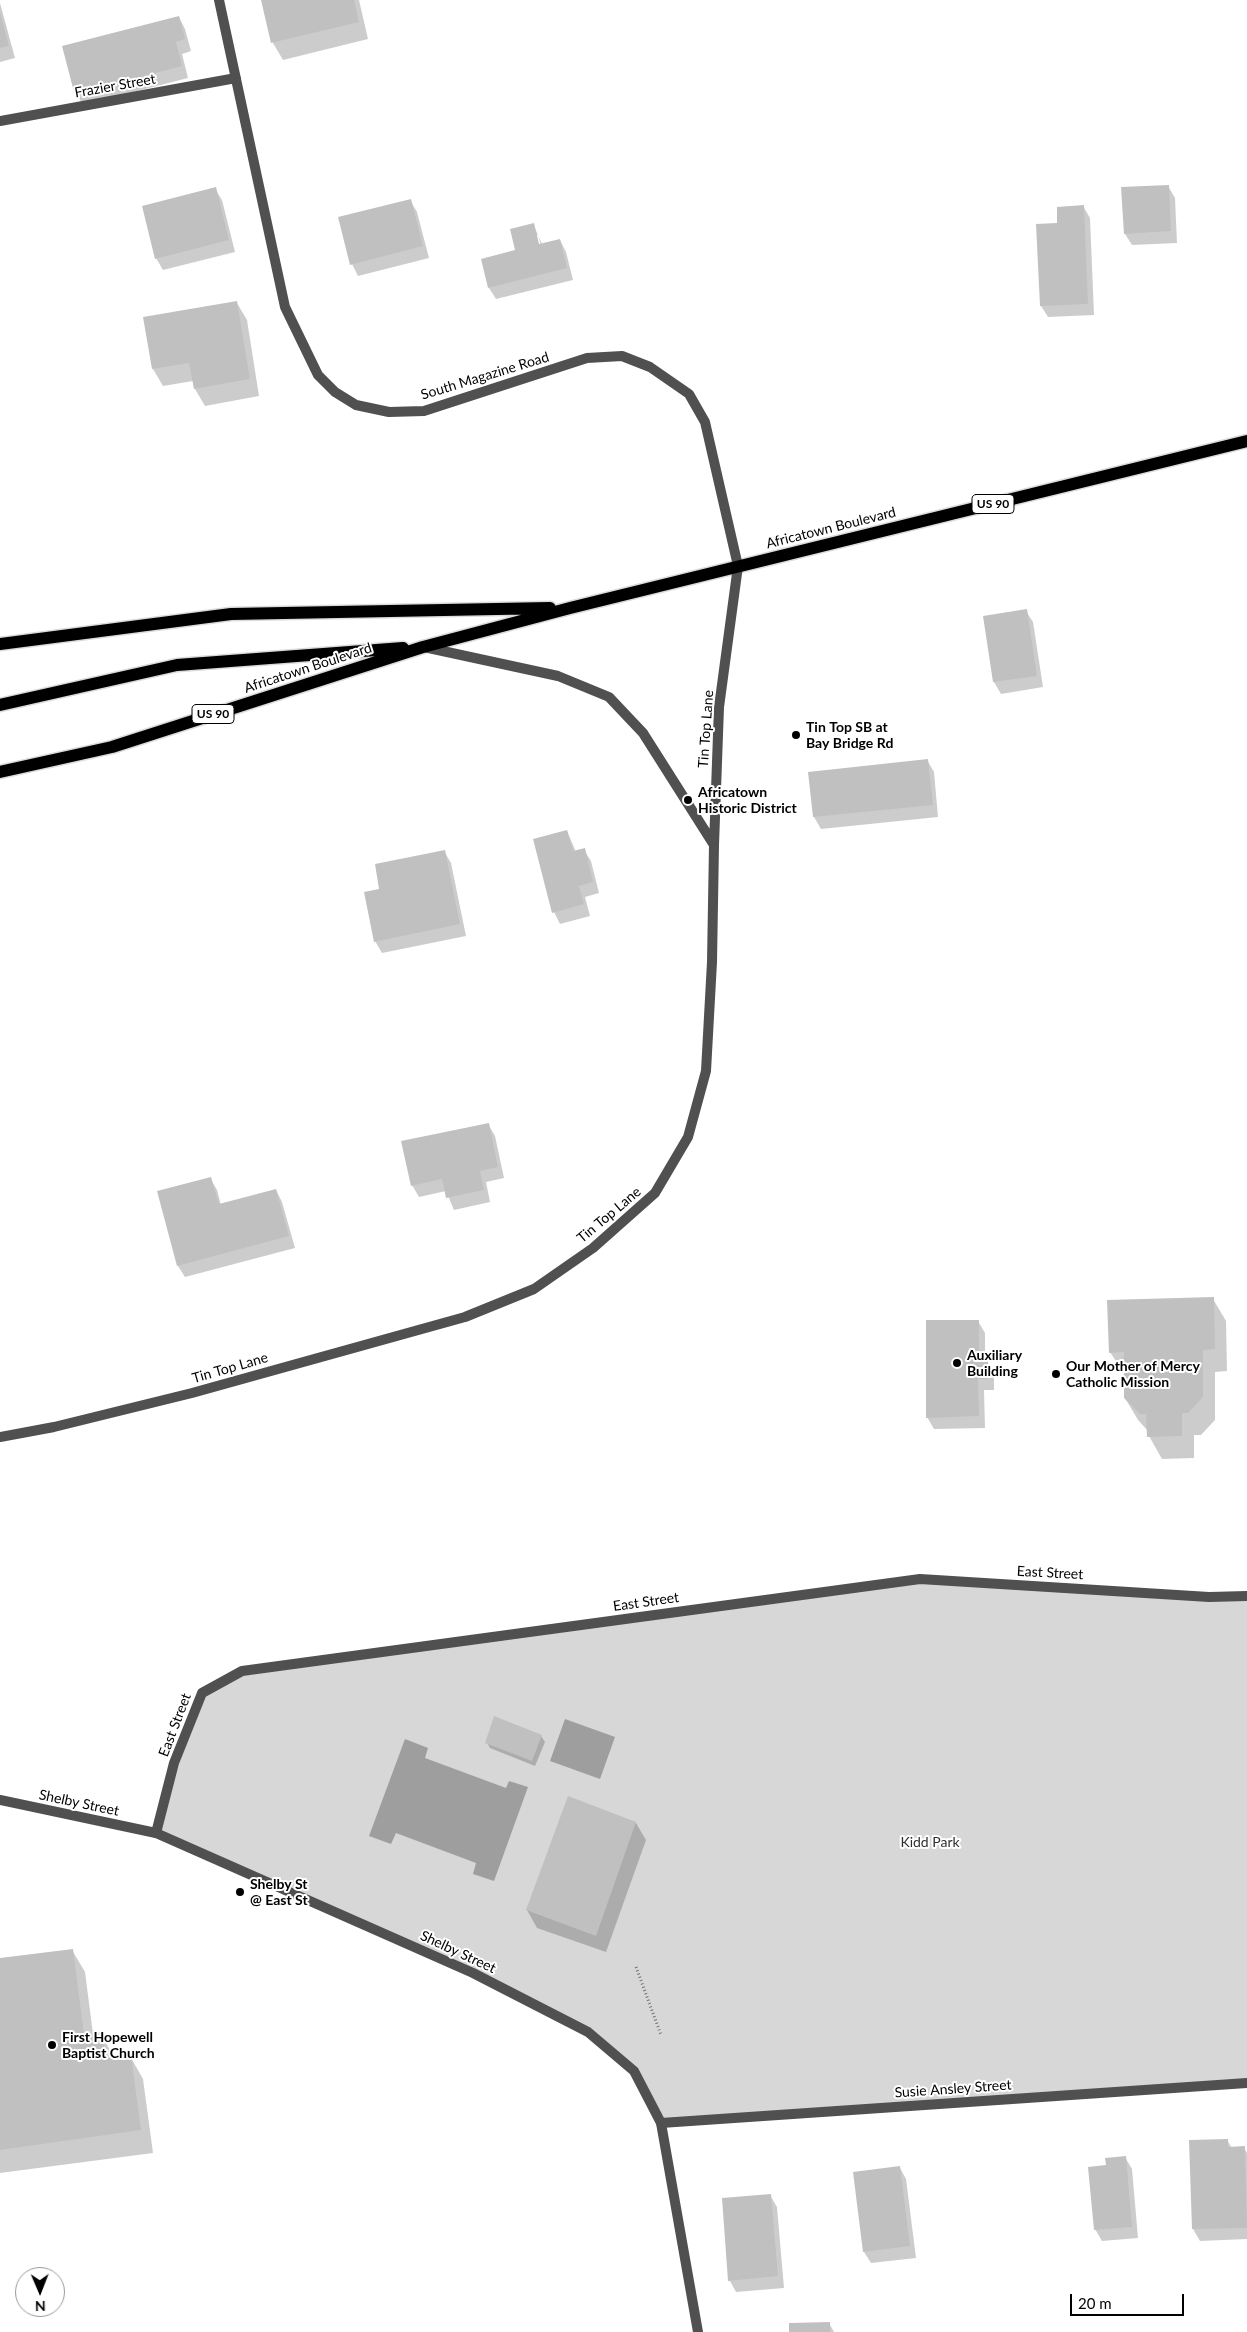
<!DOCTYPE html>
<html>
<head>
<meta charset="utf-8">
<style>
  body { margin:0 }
  #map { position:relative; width:1247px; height:2332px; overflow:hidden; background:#fff; font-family:Lato,sans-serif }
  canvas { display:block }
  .north { position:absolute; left:15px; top:2267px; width:50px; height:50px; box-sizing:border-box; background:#fff; border:1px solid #999; border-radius:50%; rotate:179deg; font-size:14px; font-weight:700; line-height:20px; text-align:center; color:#000 }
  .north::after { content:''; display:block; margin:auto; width:18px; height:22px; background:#000; clip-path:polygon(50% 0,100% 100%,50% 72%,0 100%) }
  .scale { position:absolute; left:1070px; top:2294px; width:114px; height:22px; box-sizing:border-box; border:2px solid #000; border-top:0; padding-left:6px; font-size:15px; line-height:18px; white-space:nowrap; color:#000; -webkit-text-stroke:4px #fff; paint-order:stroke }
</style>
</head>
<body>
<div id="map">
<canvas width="1247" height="2332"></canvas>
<div class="north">N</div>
<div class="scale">20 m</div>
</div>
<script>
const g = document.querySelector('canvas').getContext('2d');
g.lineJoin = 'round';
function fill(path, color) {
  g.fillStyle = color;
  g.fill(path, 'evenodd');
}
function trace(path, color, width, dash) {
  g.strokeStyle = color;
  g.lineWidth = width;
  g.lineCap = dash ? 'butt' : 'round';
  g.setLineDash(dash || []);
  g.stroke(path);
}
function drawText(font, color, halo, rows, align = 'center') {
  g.font = font + ' Lato,sans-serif';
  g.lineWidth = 4;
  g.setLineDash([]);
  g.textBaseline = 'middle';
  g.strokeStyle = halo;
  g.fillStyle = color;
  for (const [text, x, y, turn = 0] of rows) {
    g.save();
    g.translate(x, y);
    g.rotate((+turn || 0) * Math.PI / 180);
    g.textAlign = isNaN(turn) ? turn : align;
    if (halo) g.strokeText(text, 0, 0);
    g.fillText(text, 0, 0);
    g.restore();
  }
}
fill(new Path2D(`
  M920,1579L1247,1596V2083L661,2123L634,2071L588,2032L473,1973L156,1833L202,1693L242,1671Z`), '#d7d7d7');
fill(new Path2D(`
  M565,1719L615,1737L600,1779L550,1761Z
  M405,1739L428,1748L425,1758L506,1788L509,1781L528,1787L494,1881L473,1874L476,1863L396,1833L391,1844L369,1836Z`), '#9e9e9e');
fill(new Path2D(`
  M262,0H359L368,39L283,60L273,43Z
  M0,3L15,58L0,62Z
  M179,17L185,29L191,51L182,54L188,78L102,100L82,103L75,92Z
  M1168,186L1175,198L1177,243L1132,245L1125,234Z
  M215,189L222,200L235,252L163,270L156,258Z
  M410,200L417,212L429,258L358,276L352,264Z
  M1083,206L1090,218L1094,315L1048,317L1041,306Z
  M533,224L542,244L560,240L566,252L573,280L496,299L489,288ZM536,235H538L542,249L540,250Z
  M237,303L247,320L259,396L205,406L195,389L193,381L163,386L153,369Z
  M1026,611L1033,622L1043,687L1001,694L994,682L984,617Z
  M927,760L934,772L938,817L821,829L814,817L810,773Z
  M567,831L576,852L584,850L591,861L599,893L585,897L590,916L560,924L554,912Z
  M444,851L451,863L466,936L382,953L375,941L381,890Z
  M488,1124L495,1136L504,1178L486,1182L490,1202L454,1210L446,1191L419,1197L412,1185Z
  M210,1178L217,1190L221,1205L276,1190L282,1202L295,1248L185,1277L178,1266L158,1192Z
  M1213,1299L1226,1321L1227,1371L1215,1372V1420L1201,1435H1194V1458L1162,1459L1149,1436L1148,1431L1138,1420L1125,1398V1375L1110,1352Z
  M978,1321L985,1333V1359L994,1371V1390H984L985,1428L934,1429L927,1417Z
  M495,1718L541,1736L545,1742L535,1766L490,1748L487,1743Z
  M569,1797L636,1823L646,1840L606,1952L537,1928L527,1910Z
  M72,1950L85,1972L93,2034L101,2033L114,2058L130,2056L143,2079L153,2153L0,2173V1959Z
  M1227,2140L1232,2148H1244L1247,2153V2239L1200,2241L1193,2229L1190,2142Z
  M1125,2157L1132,2169L1138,2238L1102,2241L1095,2229Z
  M900,2168L906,2179L916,2258L871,2263L864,2252Z
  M770,2195L777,2207L784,2288L736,2292L730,2281Z
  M829,2323L834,2332H790Z`), '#0003');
fill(new Path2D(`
  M261,0H354L359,22L271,43Z
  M0,12L9,46L0,48Z
  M179,16L185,39L176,42L182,66L95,89L94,87L74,92L62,46Z
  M1169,185L1171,231L1124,234L1121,187Z
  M216,187L229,240L155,259L142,206Z
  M411,199L423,246L350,265L338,217Z
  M1084,205L1088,304L1040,306L1036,224L1057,223V207Z
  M534,223L539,244L560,239L567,268L488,288L481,259L515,250L510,229Z
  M237,301L250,379L194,389L189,363L152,369L143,317Z
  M1027,609L1037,676L993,682L983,616Z
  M928,759L933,805L813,817L808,772Z
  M567,830L573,851L585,848L593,882L579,886L584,904L552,913L533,839Z
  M445,850L460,924L374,942L364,892L379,889L375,864Z
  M489,1123L498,1167L480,1171L484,1190L446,1198L442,1179L411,1186L401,1141Z
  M211,1177L219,1204L276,1189L289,1236L177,1266L157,1191Z
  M1214,1297L1215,1349L1203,1350V1397L1188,1413H1182V1436L1147,1437L1146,1414H1140L1124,1398V1352L1109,1353L1107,1300Z
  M926,1320H979V1358H988V1379H978L979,1416L926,1418Z
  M494,1716L542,1735L532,1761L485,1743Z
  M568,1796L636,1822L596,1936L526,1910Z
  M73,1949L84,2034L102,2032L105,2058L131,2055L141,2130L0,2150V1958Z
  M1228,2139V2147L1245,2146L1247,2228L1192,2229L1189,2140Z
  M1126,2156L1132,2227L1094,2230L1088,2167L1106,2165L1105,2158Z
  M900,2166L910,2246L863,2252L853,2172Z
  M771,2194L778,2276L728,2281L722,2198Z
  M830,2322V2332H789V2323Z`), '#c0c0c0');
const primary = new Path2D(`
  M0,644L231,614L550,608
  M0,705L177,665L403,648
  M0,772L112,747L423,647L570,608L1247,441`);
trace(primary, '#dbdbdb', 15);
trace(new Path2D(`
  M636,1967L661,2035`), '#727272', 3, [1, 2.5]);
trace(new Path2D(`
  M219,0L285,307L318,375L335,392L356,405L389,412L424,411L587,358L622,356L650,367L689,394L705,422L738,566
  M0,121L236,78
  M156,1833L174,1763L202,1693L242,1671L920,1579L1209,1597L1247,1596
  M661,2123L1247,2083`), '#505050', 10);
trace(new Path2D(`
  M424,647L558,676L609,697L643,733L714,845
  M0,1437L54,1427L192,1393L465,1317L534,1289L593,1248L655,1193L688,1137L706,1071L712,962L714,845L719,707L738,566
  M0,1800L156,1833L473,1973L588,2032L634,2071L661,2123L698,2332`), '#505050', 10);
trace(primary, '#000', 12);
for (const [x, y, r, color] of [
  [796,735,5,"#000"],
  [688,800,5,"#000"],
  [957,1363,5,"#000"],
  [1056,1374,5,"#000"],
  [240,1892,5,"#000"],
  [52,2045,5,"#000"]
]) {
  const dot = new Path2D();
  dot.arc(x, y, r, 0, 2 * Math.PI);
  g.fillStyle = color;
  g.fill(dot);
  trace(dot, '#fff', 2);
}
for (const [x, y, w] of [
  [993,504,42],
  [213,714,42]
]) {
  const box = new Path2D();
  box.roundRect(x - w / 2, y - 9.5, w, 19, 4);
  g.fillStyle = '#fff';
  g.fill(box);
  trace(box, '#000', 1);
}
drawText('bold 12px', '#000', null, [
  ["US 90",993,504],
  ["US 90",213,714]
]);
drawText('14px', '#000', '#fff', [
  ["Frazier Street",115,86,-10],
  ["South Magazine Road",485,376,-17],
  ["Africatown Boulevard",831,528,-14],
  ["Africatown Boulevard",308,668,-18],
  ["Tin Top Lane",706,729,-86],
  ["Tin Top Lane",609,1215,-40],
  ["Tin Top Lane",230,1368,-16],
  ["East Street",1050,1573,3],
  ["East Street",646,1602,-8],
  ["East Street",175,1725,-69],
  ["Shelby Street",79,1803,12],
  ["Shelby Street",458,1952,25],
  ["Susie Ansley Street",953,2089,-4]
]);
drawText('bold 14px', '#000', '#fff', [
  ["Tin Top SB at",806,727],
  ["Bay Bridge Rd",806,743],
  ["Africatown",698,792],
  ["Historic District",698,808],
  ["Auxiliary",967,1355],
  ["Building",967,1371],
  ["Our Mother of Mercy",1066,1366],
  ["Catholic Mission",1066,1382],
  ["Shelby St",250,1884],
  ["@ East St",250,1900],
  ["First Hopewell",62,2037],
  ["Baptist Church",62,2053]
], 'left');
drawText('14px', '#2e2e2e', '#fff', [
  ["Kidd Park",930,1842]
]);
</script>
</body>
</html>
